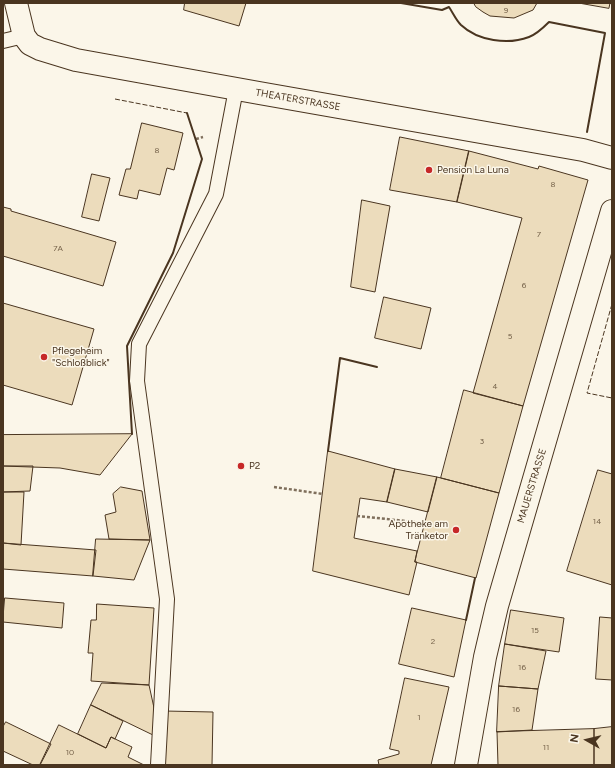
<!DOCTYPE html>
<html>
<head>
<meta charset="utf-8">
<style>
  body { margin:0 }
  #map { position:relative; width:615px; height:768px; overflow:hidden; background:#fbf6e9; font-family:Figtree,sans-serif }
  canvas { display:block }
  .frame { position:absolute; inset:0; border:4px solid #4a3520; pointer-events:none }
  .north { position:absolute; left:567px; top:720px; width:40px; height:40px; -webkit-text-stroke:3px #fbf6e9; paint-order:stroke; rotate:278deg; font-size:11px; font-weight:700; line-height:16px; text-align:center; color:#4a3520 }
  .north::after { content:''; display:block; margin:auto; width:14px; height:18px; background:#4a3520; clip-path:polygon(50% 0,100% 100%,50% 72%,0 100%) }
</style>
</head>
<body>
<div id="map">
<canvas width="615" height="768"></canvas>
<div class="frame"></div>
<div class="north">N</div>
</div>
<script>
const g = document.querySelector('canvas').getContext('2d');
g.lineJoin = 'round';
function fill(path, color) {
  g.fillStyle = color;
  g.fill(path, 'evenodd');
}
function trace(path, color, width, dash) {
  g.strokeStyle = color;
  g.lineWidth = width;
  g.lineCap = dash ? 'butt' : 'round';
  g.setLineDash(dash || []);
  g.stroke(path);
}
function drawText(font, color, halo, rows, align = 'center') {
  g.font = font + ' Figtree,sans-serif';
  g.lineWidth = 3;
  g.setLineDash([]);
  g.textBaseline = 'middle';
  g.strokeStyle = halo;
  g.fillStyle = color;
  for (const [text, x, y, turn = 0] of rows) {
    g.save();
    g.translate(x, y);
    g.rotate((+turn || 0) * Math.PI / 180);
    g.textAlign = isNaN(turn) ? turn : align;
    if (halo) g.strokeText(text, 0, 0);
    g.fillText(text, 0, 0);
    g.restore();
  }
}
const building = new Path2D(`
  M185,3H246L239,26L184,10Z
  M474,3H537L533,10L514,18L490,16L483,12L476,7Z
  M579,3H610L609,8Z
  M142,123L183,133L174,170L167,168L160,195L139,190L137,199L119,195L126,169H130Z
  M400,137L469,151L457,202L390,190Z
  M469,151L538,169L539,166L588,180L523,406L473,393L522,218L457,202Z
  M92,174L110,178L99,221L82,217Z
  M362,200L390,206L375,292L351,287Z
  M3,207L11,209V211L116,242L103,286L3,256Z
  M384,297L431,308L421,349L375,338Z
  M3,303L94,329L72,405L3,385Z
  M464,390L523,406L499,493L441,478Z
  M132,434L100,475L60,468L3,466V435Z
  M328,451L395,469L387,502L360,498L354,538L417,551L415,562H417L409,595L313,571Z
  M3,466H33L30,491L3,492Z
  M395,469L437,477L428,512L387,502Z
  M598,470L612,474V585L567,571Z
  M437,477L499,493L476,578L415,562Z
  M121,487L142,491L150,540L109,539L105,515L116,512L113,494Z
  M3,492H24L21,545L3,543Z
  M96,539L150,540L134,580L93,576Z
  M3,543L96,550L93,576L3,569Z
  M5,598L64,603L62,628L3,622Z
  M97,604L154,608L149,685L91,681L93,653H88L91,620H96Z
  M412,608L466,620L454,677L399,664Z
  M511,610L564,618L559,652L505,644Z
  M600,617L612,618V680L596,679Z
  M505,644L546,651L538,689L499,686Z
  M405,678L449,687L431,765H379L378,760L399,754V751L390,749Z
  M102,683L149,685L156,717L153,735L91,705Z
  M499,686L538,689L532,730L497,732Z
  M91,705L123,721L115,739L111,737L106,748L78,734Z
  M164,711L213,712L212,765H164Z
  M6,722L51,744L40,765H33L3,751V727Z
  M59,725L106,748L111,737L132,747L128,757L144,765H40Z
  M612,727V765H594V729Z
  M594,729V765H498L497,732Z`);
fill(building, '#ecdcbc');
trace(building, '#4a3520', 1);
const lane = new Path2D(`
  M3,41L24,36
  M158,765L167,599L137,381L139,344L216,194L236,89`);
const street = new Path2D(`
  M16,3L24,36L30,44L40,49L76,60L259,93L583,150L612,158`);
const primary = new Path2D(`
  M466,765L485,657L497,606L612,211`);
trace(lane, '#4a3520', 16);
trace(street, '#4a3520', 24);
trace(primary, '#4a3520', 24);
trace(new Path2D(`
  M196,139L203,137
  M274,487L323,494
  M357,516L425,523`), '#7f6f5c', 2.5, [3, 2]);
trace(lane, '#fbf6e9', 14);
trace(street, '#fbf6e9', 22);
trace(primary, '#fbf6e9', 22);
trace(new Path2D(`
  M115,99L187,113
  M612,304L587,393L612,398`), '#4a3520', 1, [5, 2]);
trace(new Path2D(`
  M401,3L442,10L449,7C453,13 456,20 461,25C478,41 508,45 529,37C537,34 543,28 549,22L605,33L587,132
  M132,434L127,346L173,253L202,159L187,113
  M328,451L340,358L377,367
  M466,620L475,578`), '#4a3520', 2);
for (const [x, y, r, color] of [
  [429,170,4,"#c62828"],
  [44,357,4,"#c62828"],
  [241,466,4,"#c62828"],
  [456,530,4,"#c62828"]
]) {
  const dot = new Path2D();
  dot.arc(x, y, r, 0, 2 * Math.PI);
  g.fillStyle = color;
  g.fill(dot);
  trace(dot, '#fbf6e9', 1.5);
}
drawText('8px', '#725f47', null, [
  ["9",506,11],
  ["8",157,151],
  ["8",553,185],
  ["7",539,235],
  ["7A",58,249],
  ["6",524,286],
  ["5",510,337],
  ["4",495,387],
  ["3",482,442],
  ["14",597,522],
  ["15",535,631],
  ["2",433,642],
  ["16",522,668],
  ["16",516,710],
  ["1",419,718],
  ["11",546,748],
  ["10",70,753]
]);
drawText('10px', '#4a3520', '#fbf6e9', [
  ["THEATERSTRASSE",298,100,10],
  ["MAUERSTRASSE",532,486,-73]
]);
drawText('10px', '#4a3520', '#fbf6e9', [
  ["Pension La Luna",437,170],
  ["Pflegeheim",52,351],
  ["\"Schloßblick\"",52,363],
  ["P2",249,466],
  ["Apotheke am",448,524,"right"],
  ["Tränketor",448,536,"right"]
], 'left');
</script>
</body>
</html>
